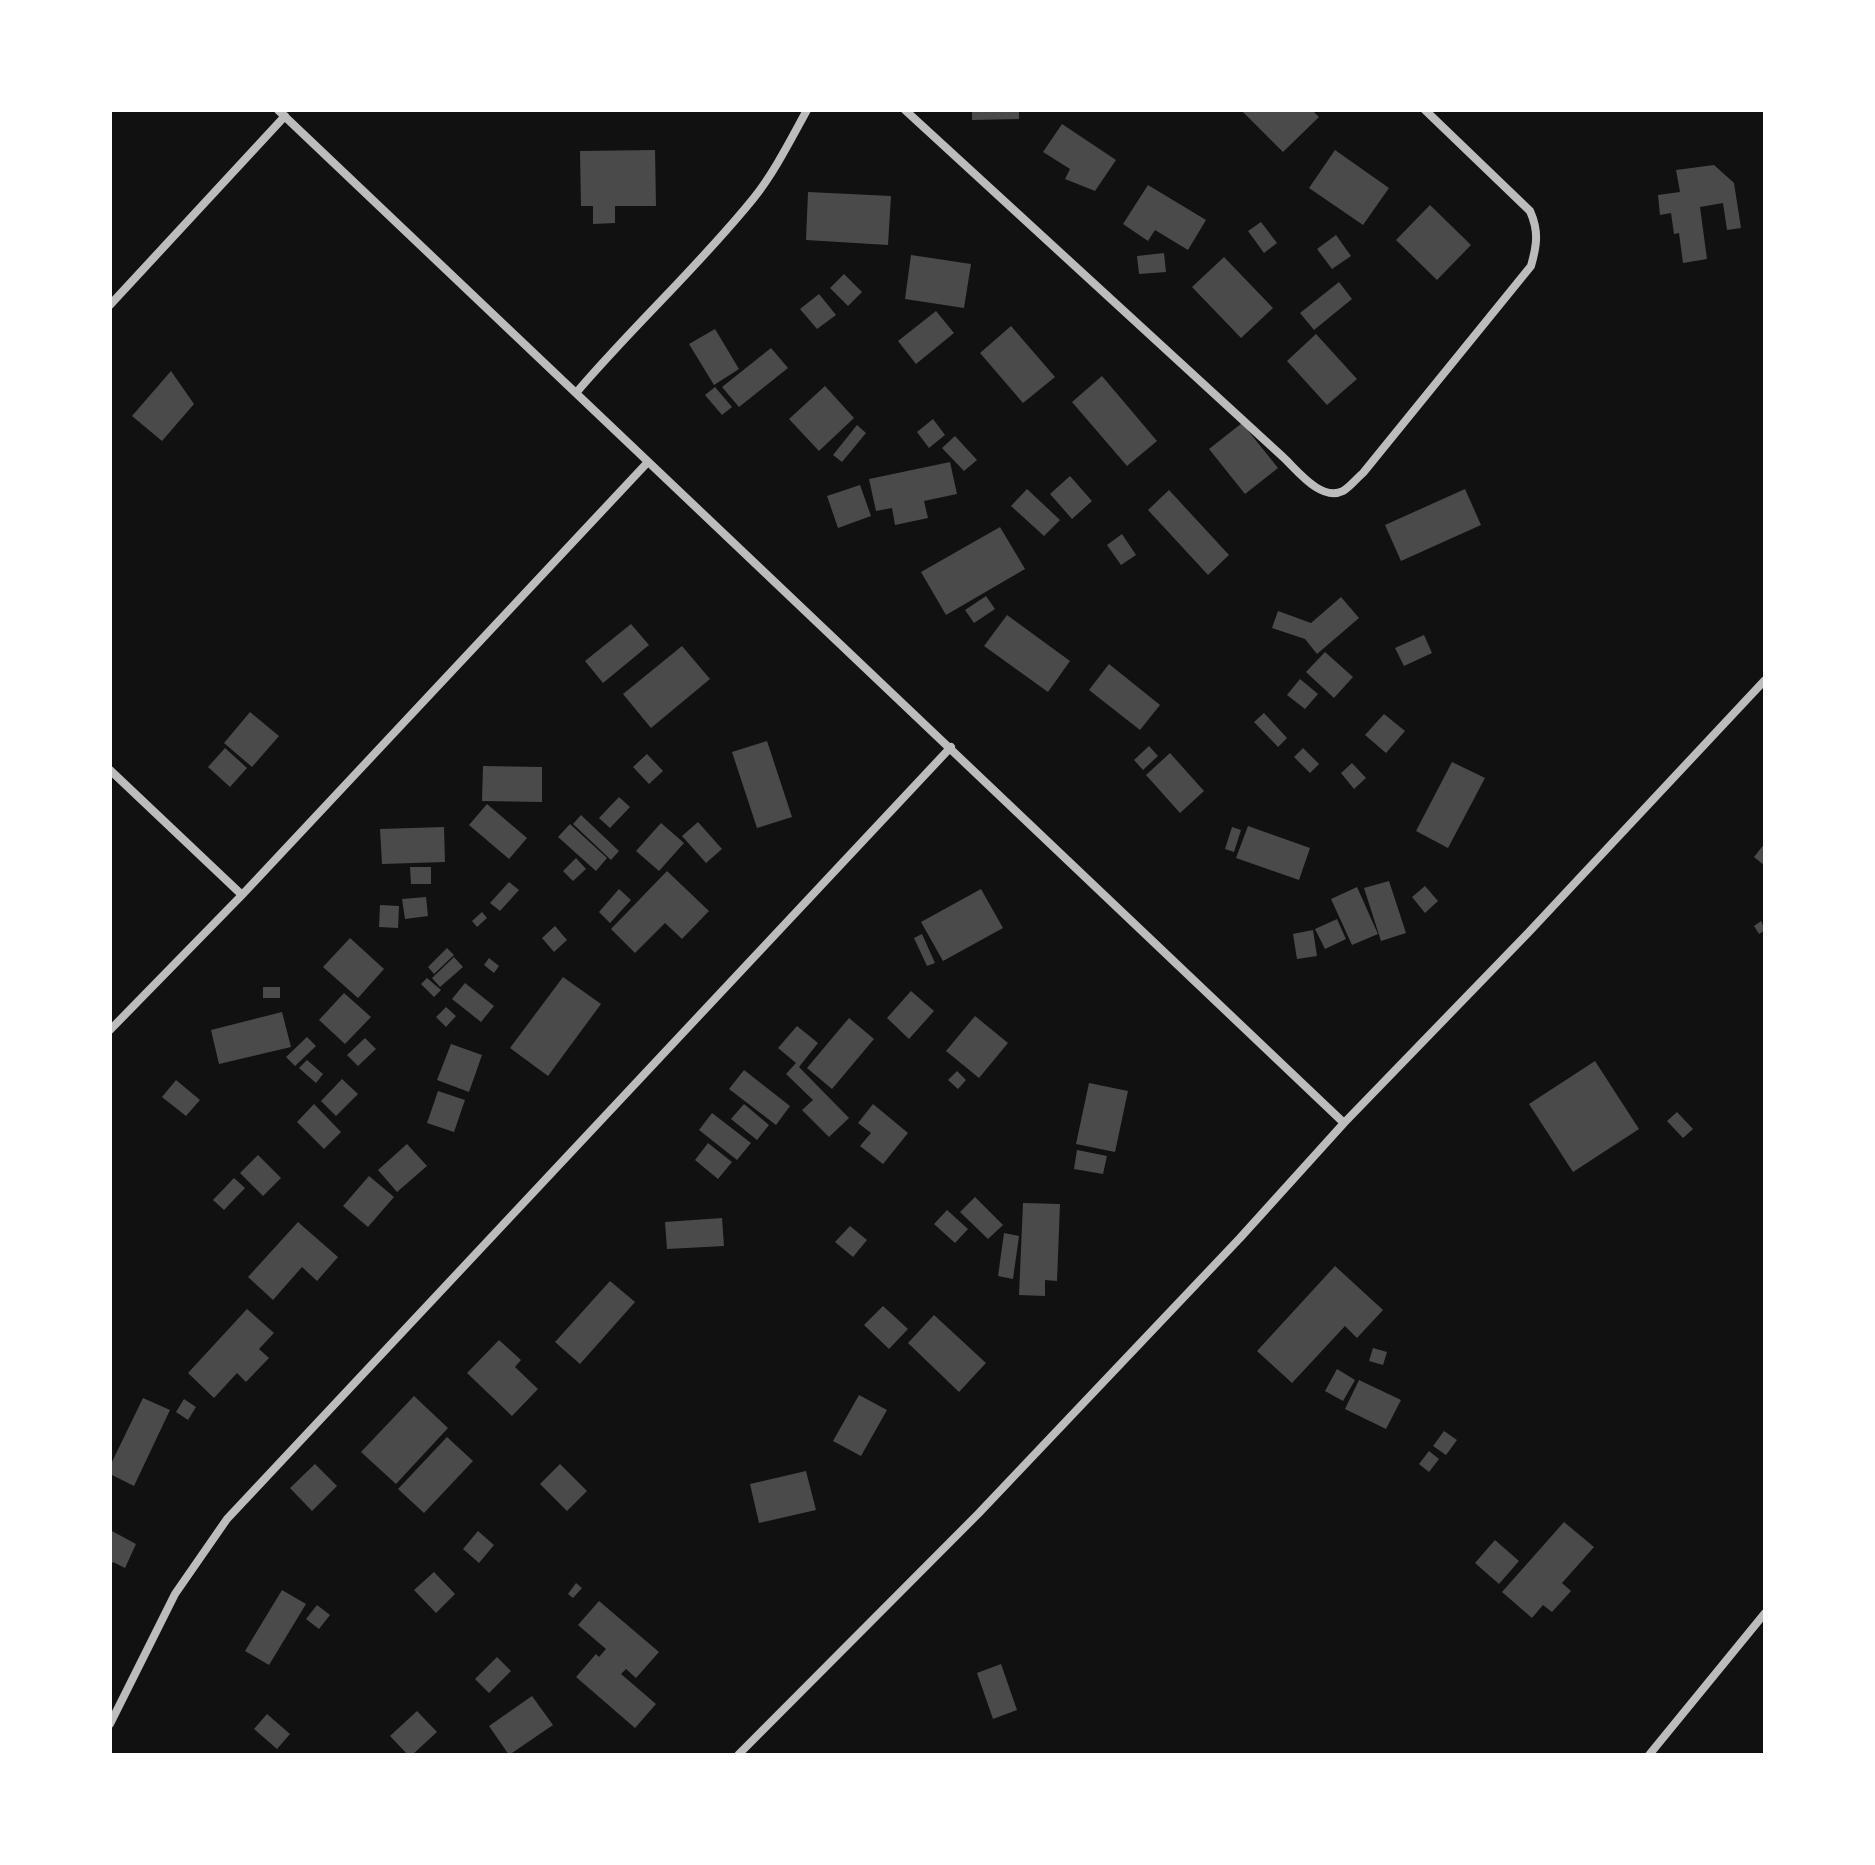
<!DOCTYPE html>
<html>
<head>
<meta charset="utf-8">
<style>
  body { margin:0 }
  #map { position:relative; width:1875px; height:1865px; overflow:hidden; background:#111; font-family:"Noto Sans",sans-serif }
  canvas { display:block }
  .frame { position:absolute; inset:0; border:112px solid #fff; pointer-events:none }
</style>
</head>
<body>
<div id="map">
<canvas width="1875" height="1865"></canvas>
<div class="frame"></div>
</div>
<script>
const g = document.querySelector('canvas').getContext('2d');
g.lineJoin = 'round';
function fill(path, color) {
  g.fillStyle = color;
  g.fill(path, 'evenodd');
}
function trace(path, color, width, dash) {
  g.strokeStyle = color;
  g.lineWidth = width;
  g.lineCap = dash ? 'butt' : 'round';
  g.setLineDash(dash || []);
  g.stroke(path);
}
fill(new Path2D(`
  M972,110H1019V119L972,120Z
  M1241,110H1312L1319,117L1283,152Z
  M1062,124L1116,160L1095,191L1065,179L1070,169L1043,152Z
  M655,150L656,206H615V223L593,224V206H581L580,151Z
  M1335,150L1389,188L1363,225L1309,188Z
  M1714,165L1734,183L1741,228L1727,230L1723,203L1700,207L1707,259L1683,263L1679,233L1674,234L1671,213L1660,215L1658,195L1680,192L1676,170Z
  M1148,185L1206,220L1188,250L1155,230L1148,241L1123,224Z
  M808,192L891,196L888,245L806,240Z
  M1430,205L1471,245L1437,280L1396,240Z
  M1261,222L1277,243L1264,253L1248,231Z
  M1336,235L1351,256L1332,269L1317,249Z
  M1164,253L1166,272L1139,274L1137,256Z
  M911,255L971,264L964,308L905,299Z
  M1224,257L1273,308L1241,338L1192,287Z
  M844,274L862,292L848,306L830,288Z
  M1339,282L1352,299L1314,330L1300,313Z
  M819,294L836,315L817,329L800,309Z
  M936,311L954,333L916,364L898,341Z
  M1011,326L1055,377L1023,403L980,353Z
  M715,329L739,369L714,385L689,344Z
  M1316,334L1357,379L1327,405L1287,361Z
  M771,348L788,368L739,407L722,387Z
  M171,371L194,404L162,441L132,416Z
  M1102,376L1157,441L1127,466L1072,402Z
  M825,386L854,418L819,451L789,419Z
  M715,387L732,407L722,415L705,395Z
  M933,419L945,435L929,448L917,432Z
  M1242,423L1278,468L1245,494L1209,449Z
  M857,425L866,433L842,462L833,455Z
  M955,436L977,460L964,471L942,448Z
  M950,462L957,494L924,501L928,518L895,525L892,508L876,511L869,479Z
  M1070,476L1092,501L1072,519L1050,494Z
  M860,485L871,516L838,528L827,496Z
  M1027,489L1060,520L1044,536L1011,506Z
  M1465,489L1481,525L1401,561L1385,525Z
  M1169,490L1229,555L1208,575L1148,510Z
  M1000,527L1025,569L946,615L921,572Z
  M1122,534L1136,555L1121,565L1107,545Z
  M986,596L995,609L974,623L965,610Z
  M1341,597L1359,618L1317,654L1305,639L1272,628L1278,611L1311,623Z
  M1007,615L1070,661L1048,692L984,646Z
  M631,624L649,645L603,683L585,661Z
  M1424,635L1432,653L1404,666L1395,648Z
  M682,646L710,679L651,728L623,694Z
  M1325,652L1353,677L1334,698L1306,672Z
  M1109,664L1160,705L1140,730L1089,690Z
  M1300,679L1318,694L1305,709L1287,695Z
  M250,712L279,736L252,767L224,743Z
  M1264,713L1287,738L1278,747L1254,722Z
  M1384,714L1405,731L1386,753L1365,735Z
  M767,741L792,817L757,828L732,752Z
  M1149,746L1158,756L1143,770L1134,760Z
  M225,748L247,768L230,787L208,767Z
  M1303,748L1319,764L1310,773L1294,757Z
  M1170,753L1204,791L1180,813L1146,775Z
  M647,754L663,771L649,784L633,767Z
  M1452,762L1485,778L1448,848L1416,831Z
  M1352,763L1366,778L1354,789L1341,773Z
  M483,766L542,767V802L482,801Z
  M619,797L630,807L610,828L599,818Z
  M487,804L527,838L509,859L469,825Z
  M581,815L619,851L611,860L573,824Z
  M698,822L722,849L706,863L682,836Z
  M661,823L684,843L659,871L636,851Z
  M570,824L607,858L596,871L558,837Z
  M1248,826L1310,848L1299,880L1236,858Z
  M444,827L445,862L382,864L380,829Z
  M1232,827L1241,830L1234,852L1225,849Z
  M1765,843V866L1754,857Z
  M576,858L586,869L573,881L563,871Z
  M410,867H431V884H411Z
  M667,871L709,911L682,939L665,923L635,953L611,929Z
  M1389,881L1406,933L1381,941L1364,888Z
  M509,882L519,890L500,911L490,903Z
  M1425,886L1438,901L1425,913L1412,897Z
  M1357,887L1378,934L1352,945L1331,899Z
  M619,889L631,900L610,923L599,912Z
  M981,889L1003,928L943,961L921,922Z
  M426,897L428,916L405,919L402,899Z
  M380,905L399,906L398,928L379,927Z
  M482,912L487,918L477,927L472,921Z
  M1337,919L1346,939L1325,949L1315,929Z
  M1761,921L1765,930L1759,934L1754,926Z
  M555,926L567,940L554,952L542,938Z
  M1313,930L1317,956L1297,959L1293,934Z
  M922,934L935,963L927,966L914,938Z
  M350,938L384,969L358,998L323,967Z
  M447,948L454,955L434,974L428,967Z
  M454,957L463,967L440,987L432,978Z
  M489,958L499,966L494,973L484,965Z
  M563,977L601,1004L548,1076L510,1048Z
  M427,978L441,990L434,997L421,984Z
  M465,983L494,1006L481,1022L452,999Z
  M263,987H280V998H263Z
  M911,991L934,1011L909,1039L887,1018Z
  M344,993L371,1017L345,1044L319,1020Z
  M446,1007L456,1016L446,1027L436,1017Z
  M282,1012L291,1047L219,1064L211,1030Z
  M975,1016L1008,1043L979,1078L946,1051Z
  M849,1018L874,1039L832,1089L807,1068Z
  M797,1026L818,1043L799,1067L849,1118L829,1137L802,1110L813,1100L786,1074L796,1063L778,1048Z
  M307,1037L316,1046L295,1066L286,1057Z
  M365,1038L376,1049L358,1066L347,1055Z
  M451,1044L482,1055L469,1092L437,1080Z
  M307,1060L323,1074L316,1083L299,1068Z
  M1595,1061L1639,1129L1573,1172L1529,1104Z
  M744,1070L790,1106L776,1125L729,1089Z
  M957,1071L966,1080L958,1089L948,1080Z
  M342,1079L358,1094L336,1116L321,1101Z
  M176,1080L200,1100L186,1116L162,1097Z
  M1089,1083L1128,1091L1115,1152L1076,1144Z
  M438,1091L465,1100L454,1132L427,1123Z
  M314,1104L341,1132L324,1149L297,1122Z
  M744,1104L769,1125L757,1140L731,1119Z
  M873,1104L908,1133L883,1164L860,1146L871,1133L858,1123Z
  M1677,1112L1693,1129L1683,1138L1667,1121Z
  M712,1113L751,1143L737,1160L699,1130Z
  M708,1143L732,1162L718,1179L695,1160Z
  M407,1144L427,1166L397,1192L378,1170Z
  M1077,1150L1107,1156L1103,1174L1074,1169Z
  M258,1155L281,1178L263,1196L240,1173Z
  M369,1176L394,1197L368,1227L343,1206Z
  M234,1178L245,1188L224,1210L213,1200Z
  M975,1197L1003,1225L988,1239L960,1212Z
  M1023,1203L1060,1204L1057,1281L1045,1280V1296L1019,1295Z
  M947,1210L968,1229L955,1243L934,1224Z
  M722,1218L724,1246L667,1249L665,1222Z
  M298,1222L338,1257L317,1281L302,1267L273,1300L248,1277Z
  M850,1226L867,1240L853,1257L835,1242Z
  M1004,1233L1019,1236L1013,1279L998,1276Z
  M1335,1266L1383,1310L1357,1338L1345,1326L1292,1383L1257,1351Z
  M610,1281L635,1302L580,1364L555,1342Z
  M883,1306L908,1329L889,1349L864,1325Z
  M247,1309L274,1333L259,1349L269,1358L246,1382L237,1373L214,1398L188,1373Z
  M934,1315L986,1363L959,1392L908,1343Z
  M499,1340L521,1360L515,1367L538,1389L512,1416L467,1373Z
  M1373,1348L1387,1352L1383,1365L1369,1361Z
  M1337,1369L1355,1380L1343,1401L1325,1391Z
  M1359,1380L1401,1400L1386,1429L1345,1409Z
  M859,1395L887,1410L861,1456L833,1441Z
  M414,1396L448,1428L396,1484L361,1452Z
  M143,1398L170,1410L134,1486L110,1474V1466Z
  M184,1399L196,1407L188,1420L176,1412Z
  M1444,1431L1457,1440L1446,1455L1433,1446Z
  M447,1437L473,1461L424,1513L398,1489Z
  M1429,1451L1439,1459L1429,1472L1419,1464Z
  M315,1464L337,1486L312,1511L290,1488Z
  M560,1464L587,1491L567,1511L540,1484Z
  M806,1471L816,1510L759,1523L750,1484Z
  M1564,1522L1594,1547L1562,1583L1571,1591L1552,1612L1543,1605L1532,1618L1502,1592Z
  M110,1530L136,1544L125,1568L113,1562L110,1566Z
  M478,1531L494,1545L479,1563L463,1549Z
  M1495,1540L1519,1561L1499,1584L1475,1563Z
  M434,1572L455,1594L436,1613L414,1590Z
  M576,1583L582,1588L573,1598L568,1594Z
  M282,1590L306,1604L269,1665L245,1651Z
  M599,1601L659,1652L636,1678L626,1669L621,1674L656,1704L635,1728L576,1677L596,1654L599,1657L606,1649L578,1625Z
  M317,1605L330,1615L319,1629L306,1619Z
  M497,1657L511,1671L489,1693L475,1679Z
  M1001,1664L1017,1710L993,1719L977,1673Z
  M532,1696L553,1725L509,1755L489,1726Z
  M417,1711L437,1732L412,1755H408L390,1736Z
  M267,1714L290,1734L277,1749L254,1729Z`), '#4a4a4a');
trace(new Path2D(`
  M278,110L1344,1123
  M905,110L1283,457C1297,470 1321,502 1343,491C1350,487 1357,478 1363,473L1531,266C1537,245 1539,231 1530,211L1425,110
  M110,305L285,116
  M576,393C633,326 698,267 753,199C774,173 791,139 807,110
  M110,770L242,895
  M110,1030L242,895L647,463
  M110,1724L175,1594L227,1519L951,747
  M738,1755L978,1514L1240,1238L1344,1123L1528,933L1765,680
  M1649,1755L1765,1613`), '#bcbcbc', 8);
</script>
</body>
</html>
